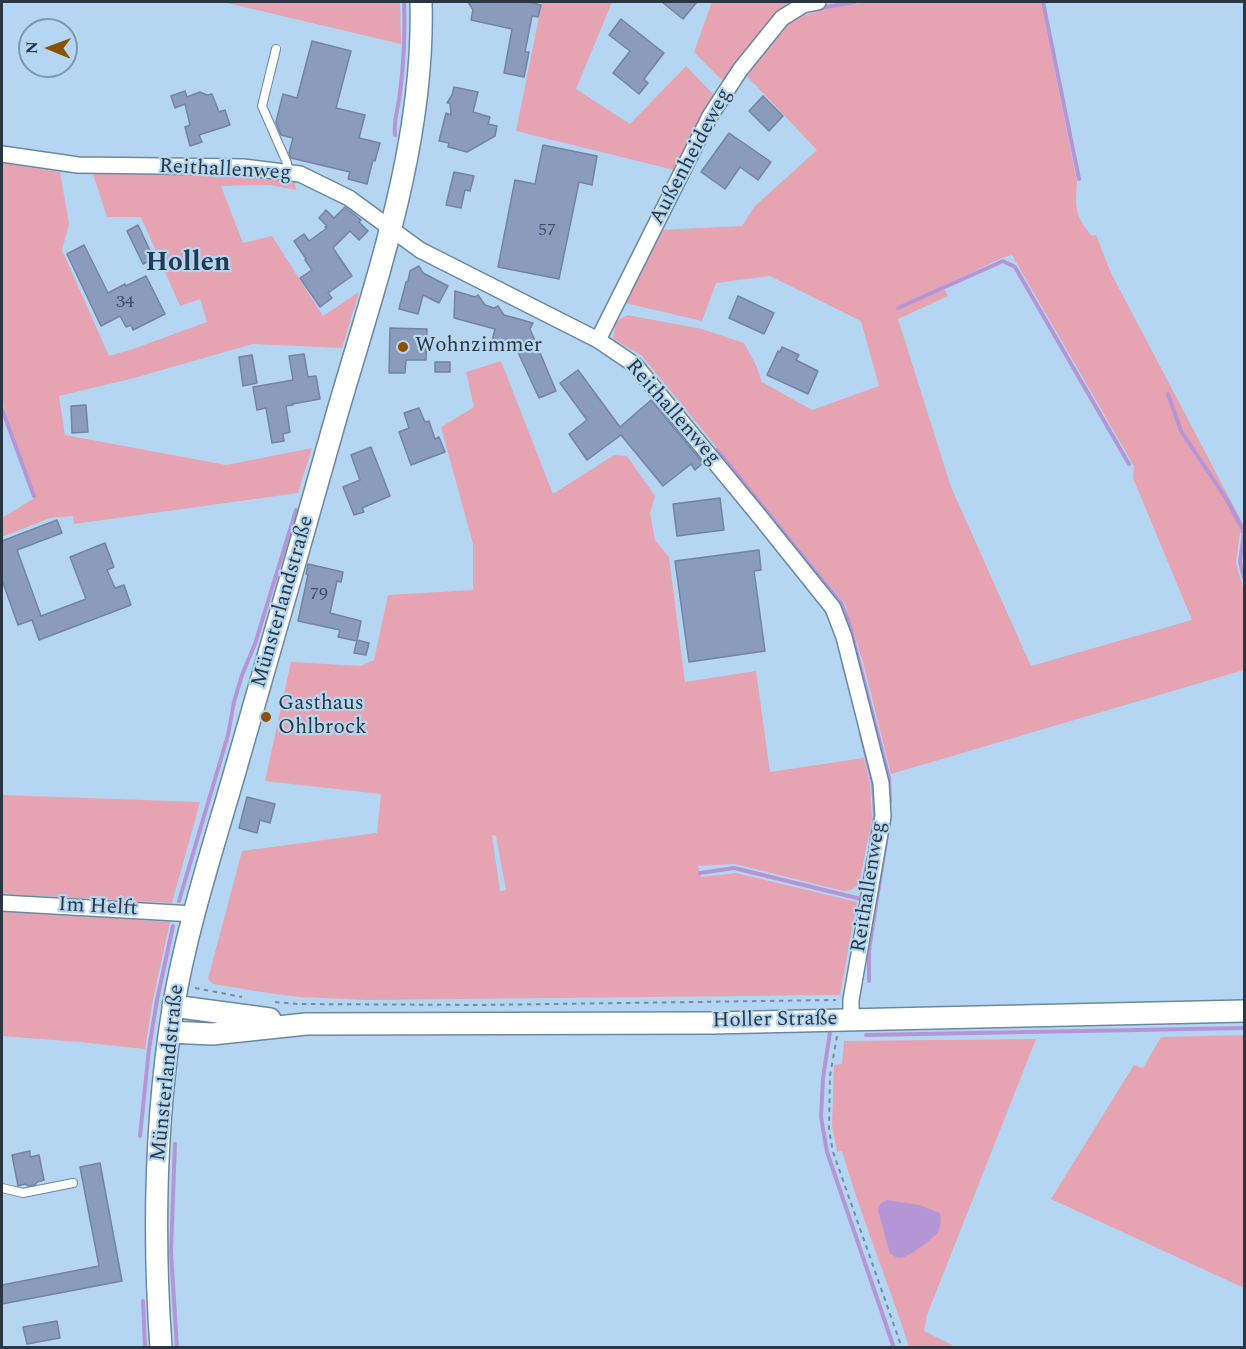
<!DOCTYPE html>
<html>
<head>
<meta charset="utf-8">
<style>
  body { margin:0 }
  #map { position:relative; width:1246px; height:1349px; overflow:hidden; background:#b5d6f3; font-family:Spectral,serif }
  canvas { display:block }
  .frame { position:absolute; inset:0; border:3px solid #2a3742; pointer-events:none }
  .north { position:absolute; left:18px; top:18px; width:60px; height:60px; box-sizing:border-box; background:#b5d6f3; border:2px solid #7d96ac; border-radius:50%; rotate:271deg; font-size:16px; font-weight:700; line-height:24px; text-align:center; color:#2a3742 }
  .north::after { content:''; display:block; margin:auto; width:21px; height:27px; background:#895204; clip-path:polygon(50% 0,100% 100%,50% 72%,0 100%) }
</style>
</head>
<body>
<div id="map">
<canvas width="1246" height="1349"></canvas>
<div class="frame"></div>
<div class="north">N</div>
</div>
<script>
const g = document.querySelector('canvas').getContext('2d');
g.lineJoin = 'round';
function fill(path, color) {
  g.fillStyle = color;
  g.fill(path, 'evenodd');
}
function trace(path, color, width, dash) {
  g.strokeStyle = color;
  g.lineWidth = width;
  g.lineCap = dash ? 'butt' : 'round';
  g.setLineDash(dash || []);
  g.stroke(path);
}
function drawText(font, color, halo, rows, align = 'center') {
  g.font = font + ' Spectral,serif';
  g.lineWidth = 4.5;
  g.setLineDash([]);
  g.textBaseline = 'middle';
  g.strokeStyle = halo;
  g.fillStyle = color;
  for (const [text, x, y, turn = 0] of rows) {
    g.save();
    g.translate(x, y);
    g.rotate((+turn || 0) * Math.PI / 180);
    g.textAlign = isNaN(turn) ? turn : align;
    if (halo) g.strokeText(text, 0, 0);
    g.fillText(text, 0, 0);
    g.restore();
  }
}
fill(new Path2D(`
  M223,2H400L401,44Z
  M542,2H612L576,89L630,124L686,66L716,97L678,171L516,131Z
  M712,2H796L789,4L777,15L726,84L694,52Z
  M867,2H1041L1077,182C1075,208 1075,216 1092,236L1096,235L1111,273L1244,526V534L1240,533L1236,563L1244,591V670L891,774L864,666L845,604L641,355L613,339L616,322L627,315L702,329L744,343L756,365L762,382L812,410L879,386L861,321L770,276L716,283L702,321L625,303L660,230L742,226L755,206L817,150L744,73L788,21L824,9ZM1012,255L1134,466L1133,478L1192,620L1031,666L951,487L898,319L948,296L943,286L1002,258Z
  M2,163L60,172L69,224L62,250L109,356L133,349L207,322L200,299L180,306L141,217H107L92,171L244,173L285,179L295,183L296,190L270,185L221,186L243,243L272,236L323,316L359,292L342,348L253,344L134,378L59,396L65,435L226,465L312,448L298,493L74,524L73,516L50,518L2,537V518L36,497L4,408L2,394Z
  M501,361L553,494L614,455L627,456L655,496L650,513L655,540L669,557L685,682L756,671L770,772L864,758L870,784L872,818L859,885L851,890L843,891L735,864L698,866L701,877L736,873L857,902L840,995L366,1000L299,997L262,992L213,984L208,979L242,851L377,833L381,794L265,781L291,662L361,666L374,660L388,595L473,590V544L441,427L474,407L466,372ZM492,835L496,836L506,890L500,891Z
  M2,795L200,802L172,903L2,894Z
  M2,911L170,922L153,999L145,1049L80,1042L2,1036Z
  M1244,1035V1288L1051,1199L1134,1065L1143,1068L1161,1037Z
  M1036,1039L927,1315L924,1331L952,1345L951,1347H909C888,1281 861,1217 842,1151L837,1152L832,1126L834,1065L842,1064L844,1041Z`), '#e6a3b1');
fill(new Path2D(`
  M887,1200L919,1205L940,1213C941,1219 941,1226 938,1232C934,1238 911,1255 904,1257C898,1259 895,1256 890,1254L878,1210L881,1203Z`), '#b496d7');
trace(new Path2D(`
  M1043,2L1079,179
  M820,8L855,2
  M395,135C393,120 399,107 400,92C404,62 405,32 404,2
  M898,308L1003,261L1015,267L1129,464
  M1168,394L1181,431L1227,500L1244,532L1240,562L1244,578
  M2,409L34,496
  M717,450L841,603L848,619L889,778L890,802
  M861,734L873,784L875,815L871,839
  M700,873L734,868L861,899L868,858
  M179,901L228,735L234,702L242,675L255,644L296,510
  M869,981V950L890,816
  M830,1032L823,1078L821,1117L827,1152L894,1348
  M866,1035L1244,1028
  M140,1136L149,1049L157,1000L173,926
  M175,1144L171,1252L177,1348
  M143,1301L145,1348`), '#b496d7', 4);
const building = new Path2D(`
  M468,2H528L541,5L538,17L532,16L525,52H529L524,77L504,73L512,29L471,20L473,10Z
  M662,2H697L683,19Z
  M621,19L664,53L644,79L648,83L639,94L613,73L630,51L609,35Z
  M312,41L351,51L336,108L365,115L359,138L380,143L375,161L373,160L367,184L348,179L350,172L291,158L289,153L293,138L281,135L276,122L283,94L297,98Z
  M454,87L478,92L473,112L490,117L488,124L497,126L495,136L467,152L448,147L449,143L439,141L446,113L451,115L450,103H447L452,95Z
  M185,91L187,97L200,92L207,95L212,94L219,112L225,110L230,125L199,135L202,142L190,146L185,127L190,125L185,104L175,108L171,96Z
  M763,96L783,116L769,131L749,111Z
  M729,133L771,162L758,180L740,167L725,189L701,172Z
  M543,145L597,156L592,185L579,182L559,279L498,267L515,180L535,184Z
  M454,172L474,176L470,191L465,190L461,208L446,205Z
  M345,207L361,220L359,222L368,231L359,240L350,231L333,248L352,276L328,293L332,298L320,307L300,278L312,270L305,260L306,259L294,241L304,234L309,241L327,228L325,227L327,226L319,218L326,210L334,218Z
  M138,225L154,259L143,264L127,231Z
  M84,245L108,293L125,284L126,286L146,276L165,314L133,330L131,325L126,327L120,316L101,326L67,254Z
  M419,266L423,273L448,286L439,303L423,295L418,314L399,309L406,282L408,281L410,271Z
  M455,291L475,297L478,295L485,305L494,308L498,306L504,315L533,323L530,329L556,391L539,398L516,348L492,341L495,329L454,318Z
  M738,296L774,313L764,334L729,318Z
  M390,328L427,329L426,360H406L405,373H389Z
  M782,347L799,355L796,360L818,371L808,394L767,375L778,351L780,352Z
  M304,354L308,377L316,376L320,399L292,404L293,405L286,406L290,432L283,434L284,441L272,443L266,408L257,410L253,387L293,380L289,356Z
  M252,355L257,383L243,386L239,357Z
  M435,362H450V372H435Z
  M578,370L620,427L651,400L703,463L695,470L691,464L663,486L621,435L587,460L569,434L587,420L560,383Z
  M86,405L88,432L72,433L71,406Z
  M419,408L425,422L429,421L435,439L439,437L445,452L411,465L399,432L409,428L404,413Z
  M371,447L390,496L362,508L364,512L354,515L343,487L360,480L351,455Z
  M720,498L724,530L677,536L673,504Z
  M57,520L62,533L17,550L41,616L86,599L70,557L105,543L114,567L107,570L115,588L124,585L131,605L39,640L32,620L18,625L2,580V541Z
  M759,550L761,570L754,571L765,651L689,662L675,561Z
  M308,564L343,572L341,582L337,581L330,613L361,621L357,641L338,637L340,630L298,621L308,575L306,574Z
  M357,640L369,643L366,655L354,653Z
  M247,797L275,804L270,823L260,820L257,833L239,828Z
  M30,1151V1157L39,1155L44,1180L37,1182L35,1185L28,1186L25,1184L18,1186L12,1155Z
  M100,1163L122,1281L2,1304V1285L99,1266L80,1167Z
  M57,1321L60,1338L27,1344L23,1327Z`);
fill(building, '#8b9bbd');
trace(building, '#7483a4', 1.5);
const lane = new Path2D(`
  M276,49L262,106L287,163L288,173
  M2,1188L23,1193L73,1183`);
const street = new Path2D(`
  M2,154L78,165L243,167L300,174L349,198L420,250L598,340L635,365L760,517L833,608L844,637L881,783L883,816L851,1000V1019
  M598,340L710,116L740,70L782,18L803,5L818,2
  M2,903L194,914`);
const secondary = new Path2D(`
  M173,1006L270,1019
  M170,1032L212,1034L306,1024L712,1023L1244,1011
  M161,1348C153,1235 155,1121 173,1009C187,925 215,842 238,761C272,645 304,530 337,414C376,280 425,143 421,2`);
trace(lane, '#6a88a3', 10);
trace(street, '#6a88a3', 18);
trace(secondary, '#6a88a3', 24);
trace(new Path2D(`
  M195,988L242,997
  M275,1002L298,1004L480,1005L836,1000
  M837,1036L830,1076L829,1130L833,1152L902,1348`), '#758da2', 2, [4.5, 4.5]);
trace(lane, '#fff', 8);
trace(street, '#fff', 15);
trace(secondary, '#fff', 21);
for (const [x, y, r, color] of [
  [403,347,6,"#895204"],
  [266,717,6,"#895204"]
]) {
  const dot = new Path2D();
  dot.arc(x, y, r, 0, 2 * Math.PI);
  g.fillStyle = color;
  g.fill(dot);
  trace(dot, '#b5d6f3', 2);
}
drawText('18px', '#425061', null, [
  ["57",547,231],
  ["34",125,303],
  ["79",319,595]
]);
drawText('21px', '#2a3742', '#b5d6f3', [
  ["Außenheideweg",692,157,-62],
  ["Reithallenweg",225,171,3],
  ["Reithallenweg",672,413,49],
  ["Münsterlandstraße",284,602,-74],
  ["Reithallenweg",870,887,-81],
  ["Im Helft",98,908,3],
  ["Holler Straße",775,1021,-1],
  ["Münsterlandstraße",169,1073,-84]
]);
drawText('21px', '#2a3742', '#b5d6f3', [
  ["Wohnzimmer",415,347],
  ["Gasthaus",278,705],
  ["Ohlbrock",278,729]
], 'left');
drawText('bold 27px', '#203c54', '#b5d6f3', [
  ["Hollen",188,265]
]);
</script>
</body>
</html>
